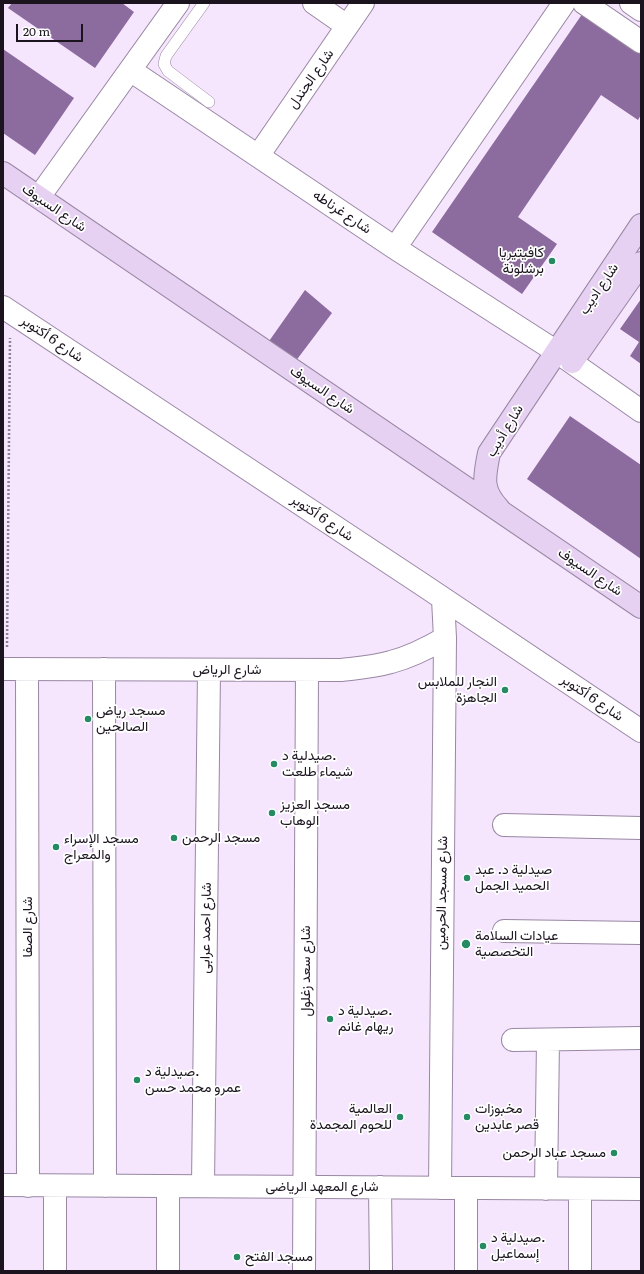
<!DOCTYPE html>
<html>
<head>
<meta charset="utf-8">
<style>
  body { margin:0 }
  #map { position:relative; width:644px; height:1274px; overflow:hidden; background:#f5e6fe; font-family:Literata,serif }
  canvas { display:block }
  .frame { position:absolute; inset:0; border:4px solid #1b141f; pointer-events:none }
  .scale { position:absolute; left:16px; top:24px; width:67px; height:18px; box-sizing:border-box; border:2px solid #1b141f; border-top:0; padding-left:5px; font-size:12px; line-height:14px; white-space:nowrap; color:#1b141f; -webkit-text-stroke:3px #fff; paint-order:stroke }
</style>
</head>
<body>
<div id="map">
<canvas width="644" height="1274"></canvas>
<div class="frame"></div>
<div class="scale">20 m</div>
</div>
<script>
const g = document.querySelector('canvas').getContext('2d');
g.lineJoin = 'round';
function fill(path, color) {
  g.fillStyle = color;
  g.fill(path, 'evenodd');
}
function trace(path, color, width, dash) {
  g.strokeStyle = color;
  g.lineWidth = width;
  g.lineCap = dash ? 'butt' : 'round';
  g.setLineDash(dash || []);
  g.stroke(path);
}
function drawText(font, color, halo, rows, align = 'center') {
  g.font = font + ' Literata,Vazirmatn,serif';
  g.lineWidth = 3.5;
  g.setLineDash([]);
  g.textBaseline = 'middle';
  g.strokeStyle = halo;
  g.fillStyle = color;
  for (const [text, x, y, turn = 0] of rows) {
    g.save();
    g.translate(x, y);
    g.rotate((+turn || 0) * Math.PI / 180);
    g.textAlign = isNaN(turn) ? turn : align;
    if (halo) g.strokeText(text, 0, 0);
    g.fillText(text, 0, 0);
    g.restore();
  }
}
fill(new Path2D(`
  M12,3H122L134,12L95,68L8,8Z
  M585,10L641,48V115L638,120L601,95L518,217L557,244L522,294L432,232Z
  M3,49L74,98L35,155L3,133Z
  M305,290L332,313L295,362L267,344Z
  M641,299V364L630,356L639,342L620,329Z
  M570,416L641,465V559L527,479Z`), '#8c6b9e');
const service = new Path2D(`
  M204,3L166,56L164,64L168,71L209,102`);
const minor = new Path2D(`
  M314,3L347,26
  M584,3L641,42
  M631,3L641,10
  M130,70L395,248L557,352L641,411
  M258,156L363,3
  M39,197L178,3
  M395,248L564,3
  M3,307L423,585L641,731
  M3,669L341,670C358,668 374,667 391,662C410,657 428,648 445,638
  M27,669L28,1186
  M104,669L105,1186
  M504,825L641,828
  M504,931L641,933
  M513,1040L641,1038
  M3,1185L641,1189
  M168,1186V1271
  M203,1186L209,670
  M380,1187L381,1271
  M440,1188L445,638L443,599
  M466,1188V1271
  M546,1189L548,1040
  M580,1189V1271
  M55,1271V1186
  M304,1271L307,670`);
const secondary = new Path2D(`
  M3,173L641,607
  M572,362L641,263
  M499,509C481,490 484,478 489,453L641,225`);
trace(service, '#9987a3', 12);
trace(minor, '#9987a3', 24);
trace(secondary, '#9987a3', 24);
trace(new Path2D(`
  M7,647L10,338`), '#8c8193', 2.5, [2, 2]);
trace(service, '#fff', 11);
trace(minor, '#fff', 22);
trace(secondary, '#e7d1f2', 22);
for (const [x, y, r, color] of [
  [552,261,4,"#268a64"],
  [505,690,4,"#268a64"],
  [88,719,4,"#268a64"],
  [274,764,4,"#268a64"],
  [272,813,4,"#268a64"],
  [174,838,4,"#268a64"],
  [56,847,4,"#268a64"],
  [467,878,4,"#268a64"],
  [466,944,5,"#268a64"],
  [330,1019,4,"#268a64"],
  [137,1080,4,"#268a64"],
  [400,1117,4,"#268a64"],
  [467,1117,4,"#268a64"],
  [614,1153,4,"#268a64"],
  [483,1246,4,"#268a64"],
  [237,1257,4,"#268a64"]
]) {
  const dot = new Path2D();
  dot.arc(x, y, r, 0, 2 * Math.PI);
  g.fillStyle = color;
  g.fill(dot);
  trace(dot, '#fff', 1.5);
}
drawText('14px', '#1b141f', '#fff', [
  ["شارع الجندل",311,79,-55],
  ["شارع السيوف",54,208,34],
  ["شارع غرناطه",342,212,34],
  ["شارع اديب",599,289,-56],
  ["شارع 6 أكتوبر",52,339,34],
  ["شارع السيوف",322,390,34],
  ["شارع أديب",505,431,-59],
  ["شارع 6 أكتوبر",322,518,34],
  ["شارع السيوف",590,572,34],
  ["شارع الرياض",227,670],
  ["شارع 6 أكتوبر",592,698,34],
  ["شارع مسجد الحرمين",442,893,-89],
  ["شارع الصفا",28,927,-90],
  ["شارع احمد عرابى",206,928,-89],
  ["شارع سعد زغلول",306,971,-90],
  ["شارع المعهد الرياضى",322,1187]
]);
drawText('14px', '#1b141f', '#fff', [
  ["كافيتيريا",544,253,"right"],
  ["برشلونة",544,269,"right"],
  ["النجار للملابس",497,682,"right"],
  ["الجاهزة",497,698,"right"],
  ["مسجد رياض",96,711],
  ["الصالحين",96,727],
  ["صيدلية د.",282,756],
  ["شيماء طلعت",282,772],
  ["مسجد العزيز",280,805],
  ["الوهاب",280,821],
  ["مسجد الرحمن",182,838],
  ["مسجد الإسراء",64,839],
  ["والمعراج",64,855],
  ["صيدلية د. عبد",475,870],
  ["الحميد الجمل",475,886],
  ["عيادات السلامة",475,936],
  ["التخصصية",475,952],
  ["صيدلية د.",338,1011],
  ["ريهام غانم",338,1027],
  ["صيدلية د.",145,1072],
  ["عمرو محمد حسن",145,1088],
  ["العالمية",392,1109,"right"],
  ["للحوم المجمدة",392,1125,"right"],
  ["مخبوزات",475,1109],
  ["قصر عابدين",475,1125],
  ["مسجد عباد الرحمن",606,1153,"right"],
  ["صيدلية د.",491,1238],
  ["إسماعيل",491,1254],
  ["مسجد الفتح",245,1257]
], 'left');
</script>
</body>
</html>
